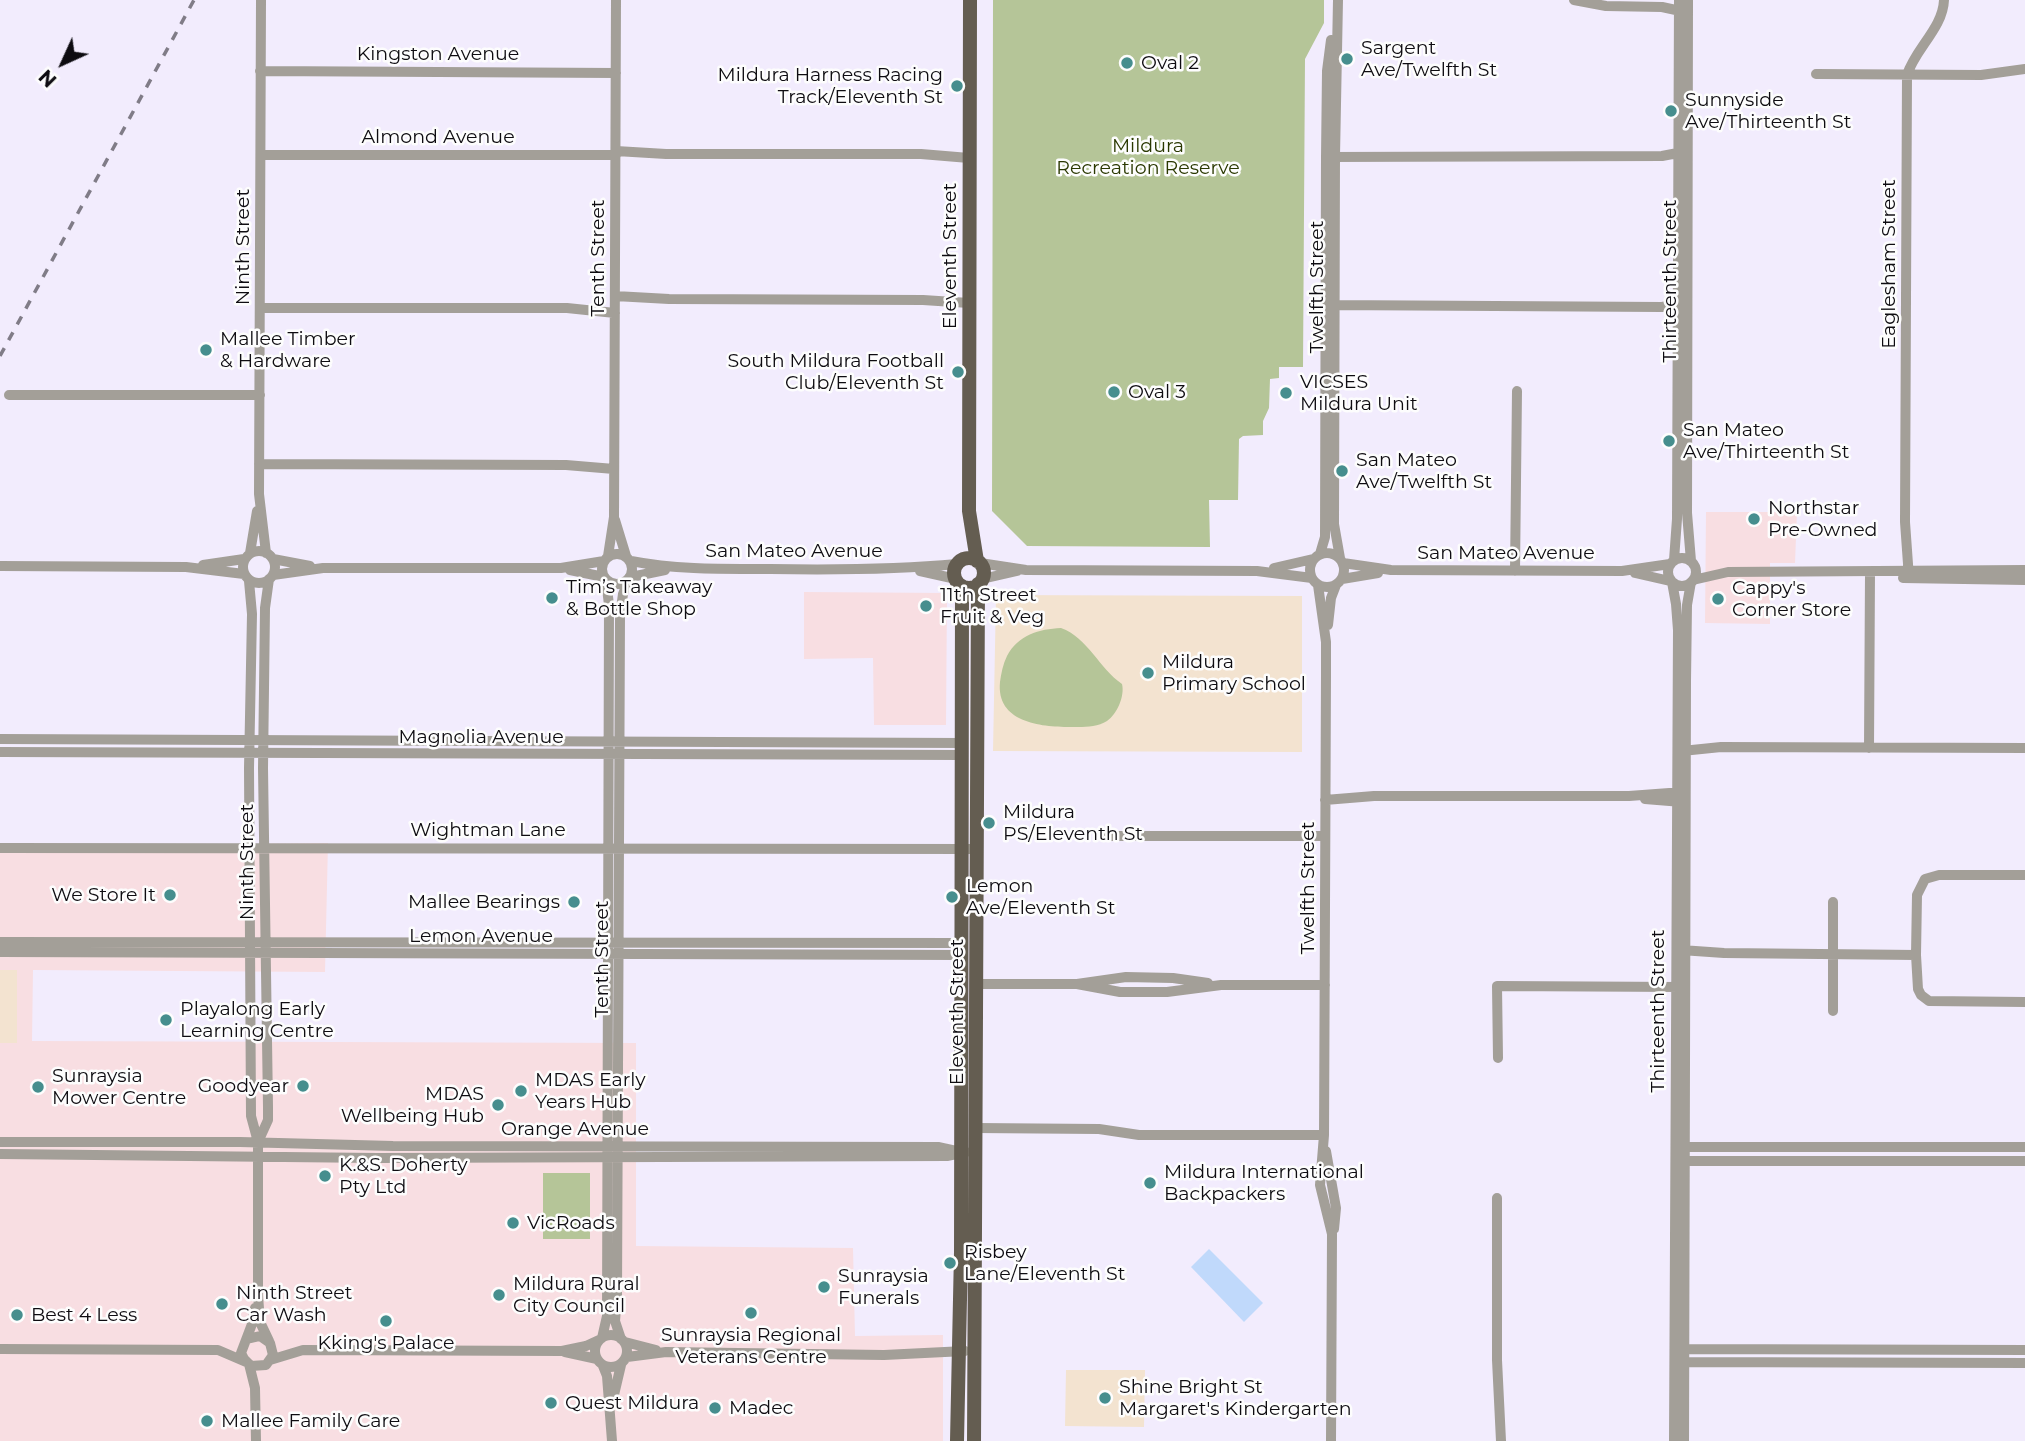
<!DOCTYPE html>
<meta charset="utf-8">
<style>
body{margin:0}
#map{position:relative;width:2025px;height:1441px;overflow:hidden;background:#f2ecfd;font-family:Montserrat,sans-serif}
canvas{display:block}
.north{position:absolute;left:28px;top:28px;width:70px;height:70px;-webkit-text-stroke:5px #fdfdfd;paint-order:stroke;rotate:225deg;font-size:19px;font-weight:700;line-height:28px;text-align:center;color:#0e0c11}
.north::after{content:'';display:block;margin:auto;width:24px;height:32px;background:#0e0c11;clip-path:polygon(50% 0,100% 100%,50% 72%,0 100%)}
</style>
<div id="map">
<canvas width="2025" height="1441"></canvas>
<div class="north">N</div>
</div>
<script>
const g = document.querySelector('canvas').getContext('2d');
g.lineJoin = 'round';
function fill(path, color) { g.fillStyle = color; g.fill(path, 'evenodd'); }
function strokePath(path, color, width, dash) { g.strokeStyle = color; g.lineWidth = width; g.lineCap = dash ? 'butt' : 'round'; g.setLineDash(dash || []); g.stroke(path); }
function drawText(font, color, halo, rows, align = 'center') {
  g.font = font + ' Montserrat,sans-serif'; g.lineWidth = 5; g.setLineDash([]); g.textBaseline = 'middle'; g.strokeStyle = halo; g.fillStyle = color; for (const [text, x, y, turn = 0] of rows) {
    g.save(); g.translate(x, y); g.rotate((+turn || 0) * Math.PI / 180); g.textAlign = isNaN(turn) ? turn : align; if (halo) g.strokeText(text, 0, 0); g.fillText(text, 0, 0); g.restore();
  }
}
fill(new Path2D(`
 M1706 512H1797L1795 563H1770V624L1705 623Z
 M804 592 947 593 946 725H874L873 658 804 659Z
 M328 843 325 972 33 970 32 1041 636 1043V1246L853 1248 855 1336 943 1335V1441H0V1043H17V971L0 970V847Z`), '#f8dee2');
fill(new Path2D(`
 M996 595 1302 596V752L993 751Z
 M0 970H17V1043H0Z
 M1066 1370H1145L1144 1427 1065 1426Z`), '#f3e3d0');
fill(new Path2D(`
 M993 0H1324V23L1305 59 1303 367H1279V378L1270 379 1269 408 1263 421V435L1243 436 1239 439 1238 500H1209L1210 547 1027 546 992 511Z
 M1061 628C1088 638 1099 668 1122 684 1125 696 1117 714 1107 721 1096 728 1082 727 1070 727 1040 727 996 722 1000 682 1001 674 1003 664 1007 656 1018 635 1039 629 1061 628Z
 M543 1173H590V1239H543Z`), '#b5c598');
fill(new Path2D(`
 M1209 1249 1263 1303 1244 1322 1191 1267Z`), '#c0d9fb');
strokePath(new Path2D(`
 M261 0 259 494 266 553
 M1338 0 1335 156 1334 524 1340 558
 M1574 0 1606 6 1662 7 1685 12
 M1688 0 1687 513 1691 561
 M260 71 616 73
 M1816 74 1981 75 2025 69
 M616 151 666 154H921L969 158
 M261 155H616
 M1329 157 1662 156 1683 152
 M615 296 669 299 923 300 969 303
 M1328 305 1662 307 1683 303
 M260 308H567L615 313
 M9 395H260
 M259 464 566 465 614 469
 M615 520 626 556
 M243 567a16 16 0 1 1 32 0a16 16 0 1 1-32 0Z
 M1310 570a17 17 0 1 1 34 0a17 17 0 1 1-34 0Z
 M250 553 257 511
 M602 569a15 15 0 1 1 30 0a15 15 0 1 1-30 0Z
 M1320 554 1325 537 1326 157 1327 71 1331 40
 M608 556 614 517 616 0
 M1668 572a14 14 0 1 1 28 0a14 14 0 1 1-28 0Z
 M273 559 310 566
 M1674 560 1677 519 1679 0
 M631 561C677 570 723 569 770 569 832 570 894 570 957 564
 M980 563 1026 570 1257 571 1312 578
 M1343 563 1391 570 1622 571 1670 564
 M203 565 244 559
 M0 566 186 567 244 574
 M1274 568 1313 559
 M570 570 604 577
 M920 571 956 579
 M1515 571 1517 391
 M1635 573 1670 581
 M273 575 323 568H561L604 561
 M631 577 665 570
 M1903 578 2025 580
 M1909 578 1905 522 1907 75C1915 49 1943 28 1944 0
 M982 579 1017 571
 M1342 579 1378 573
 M1693 580 1728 572 2025 570
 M249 581 252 614 249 768 251 1116 258 1142V1295L260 1322 269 1341
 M1672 582 1676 604 1678 630 1674 1441
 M1318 585 1326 642V675L1324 1135 1320 1185 1332 1234 1331 1441
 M1328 625 1331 598 1336 585
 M0 739 963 743
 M1869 748 1870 573
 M1682 751 1721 747 2025 748
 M0 752 963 755
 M1645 799 1682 802
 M1325 800 1374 796H1629L1683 792
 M1102 836H1325
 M0 848 977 849
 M2025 875H1939L1925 879 1917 895 1916 955 1918 989 1921 995 1929 1001 2025 1002
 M0 942 961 943
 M1681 950 1724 953 1916 955
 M0 952 962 955
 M976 984H1077L1126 977 1173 978 1208 983
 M1077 984 1120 992H1167L1221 985H1325
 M1833 1011V902
 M1498 1058 1497 986 1681 987
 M976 1128 1099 1129 1139 1135H1324
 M0 1142H240L393 1146 938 1147 961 1152
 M258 1142 268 1120V1107L263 768 265 608 269 579
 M1678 1147H2025
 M1326 1151 1336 1208 1334 1229
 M0 1154 378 1158 947 1156 966 1152
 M1678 1161H2025
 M1497 1198V1360L1501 1441
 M595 1351a16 16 0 1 1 32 0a16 16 0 1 1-32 0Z
 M602 1338 607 1316 609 605 606 580
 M247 1339 260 1336 270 1343 273 1355 266 1365 251 1366 244 1359 241 1353 252 1324 255 1308
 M621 1339 615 1321 617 1296 620 616 623 594 629 579
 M625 1342 656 1350
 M0 1349 218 1350 246 1362
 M1678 1349 2025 1350
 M565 1352 597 1359
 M627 1357 666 1352 884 1355 965 1351
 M270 1360 303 1350 562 1351 586 1346 599 1340
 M1678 1362 2025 1363
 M249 1364 255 1388 256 1441
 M603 1366 607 1376 612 1441
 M613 1399 621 1365
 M1684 1441 1686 681 1687 605 1691 582`), '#a39f98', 10);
strokePath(new Path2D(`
 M970 0 969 511 977 561
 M954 573a15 15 0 1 1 30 0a15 15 0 1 1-30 0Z
 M957 1441 961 1252 962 586
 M974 1441 978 584`), '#645d51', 14);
strokePath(new Path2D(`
 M0 356 194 0`), '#807c87', 3.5, [9, 9]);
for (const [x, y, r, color] of [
 [1347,59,7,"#468e8e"],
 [1127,63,7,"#468e8e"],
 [957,86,7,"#468e8e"],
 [1671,111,7,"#468e8e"],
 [206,350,7,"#468e8e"],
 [958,372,7,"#468e8e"],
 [1114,392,7,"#468e8e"],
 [1286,393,7,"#468e8e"],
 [1669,441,7,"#468e8e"],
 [1342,471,7,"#468e8e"],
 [1754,519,7,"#468e8e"],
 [552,598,7,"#468e8e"],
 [1718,599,7,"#468e8e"],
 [926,606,7,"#468e8e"],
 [1148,673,7,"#468e8e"],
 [989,823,7,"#468e8e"],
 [170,895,7,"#468e8e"],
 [952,897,7,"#468e8e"],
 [574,902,7,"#468e8e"],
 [166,1020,7,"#468e8e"],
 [303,1086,7,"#468e8e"],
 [38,1087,7,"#468e8e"],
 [521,1091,7,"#468e8e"],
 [498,1105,7,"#468e8e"],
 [325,1176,7,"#468e8e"],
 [1150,1183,7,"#468e8e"],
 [513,1223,7,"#468e8e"],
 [950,1263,7,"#468e8e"],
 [824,1287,7,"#468e8e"],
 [499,1295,7,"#468e8e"],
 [222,1304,7,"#468e8e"],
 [751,1313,7,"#468e8e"],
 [17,1315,7,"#468e8e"],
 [386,1321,7,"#468e8e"],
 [1105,1398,7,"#468e8e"],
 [551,1403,7,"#468e8e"],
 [715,1408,7,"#468e8e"],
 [207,1421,7,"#468e8e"]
]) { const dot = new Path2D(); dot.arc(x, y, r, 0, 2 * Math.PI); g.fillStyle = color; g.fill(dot); strokePath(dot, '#fdfdfd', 2.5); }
drawText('19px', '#0e0c11', '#fdfdfd', [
 ["Sargent",1361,48],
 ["Ave/Twelfth St",1361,70],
 ["Oval 2",1141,63],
 ["Mildura Harness Racing",943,75,"right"],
 ["Track/Eleventh St",943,97,"right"],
 ["Sunnyside",1685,100],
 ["Ave/Thirteenth St",1685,122],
 ["Mallee Timber",220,339],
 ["& Hardware",220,361],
 ["South Mildura Football",944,361,"right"],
 ["Club/Eleventh St",944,383,"right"],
 ["VICSES",1300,382],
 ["Mildura Unit",1300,404],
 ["Oval 3",1128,392],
 ["San Mateo",1683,430],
 ["Ave/Thirteenth St",1683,452],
 ["San Mateo",1356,460],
 ["Ave/Twelfth St",1356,482],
 ["Northstar",1768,508],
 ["Pre-Owned",1768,530],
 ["Tim’s Takeaway",566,587],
 ["& Bottle Shop",566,609],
 ["Cappy's",1732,588],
 ["Corner Store",1732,610],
 ["11th Street",940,595],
 ["Fruit & Veg",940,617],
 ["Mildura",1162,662],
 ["Primary School",1162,684],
 ["Mildura",1003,812],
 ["PS/Eleventh St",1003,834],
 ["Lemon",966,886],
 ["Ave/Eleventh St",966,908],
 ["We Store It",156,895,"right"],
 ["Mallee Bearings",560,902,"right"],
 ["Playalong Early",180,1009],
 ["Learning Centre",180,1031],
 ["Sunraysia",52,1076],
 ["Mower Centre",52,1098],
 ["MDAS Early",535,1080],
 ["Years Hub",535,1102],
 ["Goodyear",289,1086,"right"],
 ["MDAS",484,1094,"right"],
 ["Wellbeing Hub",484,1116,"right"],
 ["K.&S. Doherty",339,1165],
 ["Pty Ltd",339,1187],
 ["Mildura International",1164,1172],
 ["Backpackers",1164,1194],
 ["VicRoads",527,1223],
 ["Risbey",964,1252],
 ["Lane/Eleventh St",964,1274],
 ["Sunraysia",838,1276],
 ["Funerals",838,1298],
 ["Mildura Rural",513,1284],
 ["City Council",513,1306],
 ["Ninth Street",236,1293],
 ["Car Wash",236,1315],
 ["Best 4 Less",31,1315],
 ["Sunraysia Regional",751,1335,"center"],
 ["Veterans Centre",751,1357,"center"],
 ["Kking's Palace",386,1343,"center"],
 ["Shine Bright St",1119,1387],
 ["Margaret's Kindergarten",1119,1409],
 ["Quest Mildura",565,1403],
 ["Madec",729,1408],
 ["Mallee Family Care",221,1421]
], 'left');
drawText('19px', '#0e0c11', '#fdfdfd', [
 ["Kingston Avenue",438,54],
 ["Almond Avenue",438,137],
 ["Ninth Street",243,247,-90],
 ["Eleventh Street",950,256,-90],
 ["Tenth Street",598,258,-90],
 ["Eaglesham Street",1889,264,-90],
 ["Thirteenth Street",1670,281,-90],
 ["Twelfth Street",1317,287,-90],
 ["San Mateo Avenue",794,551],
 ["San Mateo Avenue",1506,553],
 ["Magnolia Avenue",481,737],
 ["Wightman Lane",488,830],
 ["Ninth Street",247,862,-90],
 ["Twelfth Street",1308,888,-90],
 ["Lemon Avenue",481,936],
 ["Tenth Street",602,959,-90],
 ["Thirteenth Street",1658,1011,-90],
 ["Eleventh Street",957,1012,-90],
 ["Orange Avenue",575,1129]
]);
drawText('19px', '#2a3801', '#fdfdfd', [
 ["Mildura",1148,146],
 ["Recreation Reserve",1148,168]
]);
</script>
